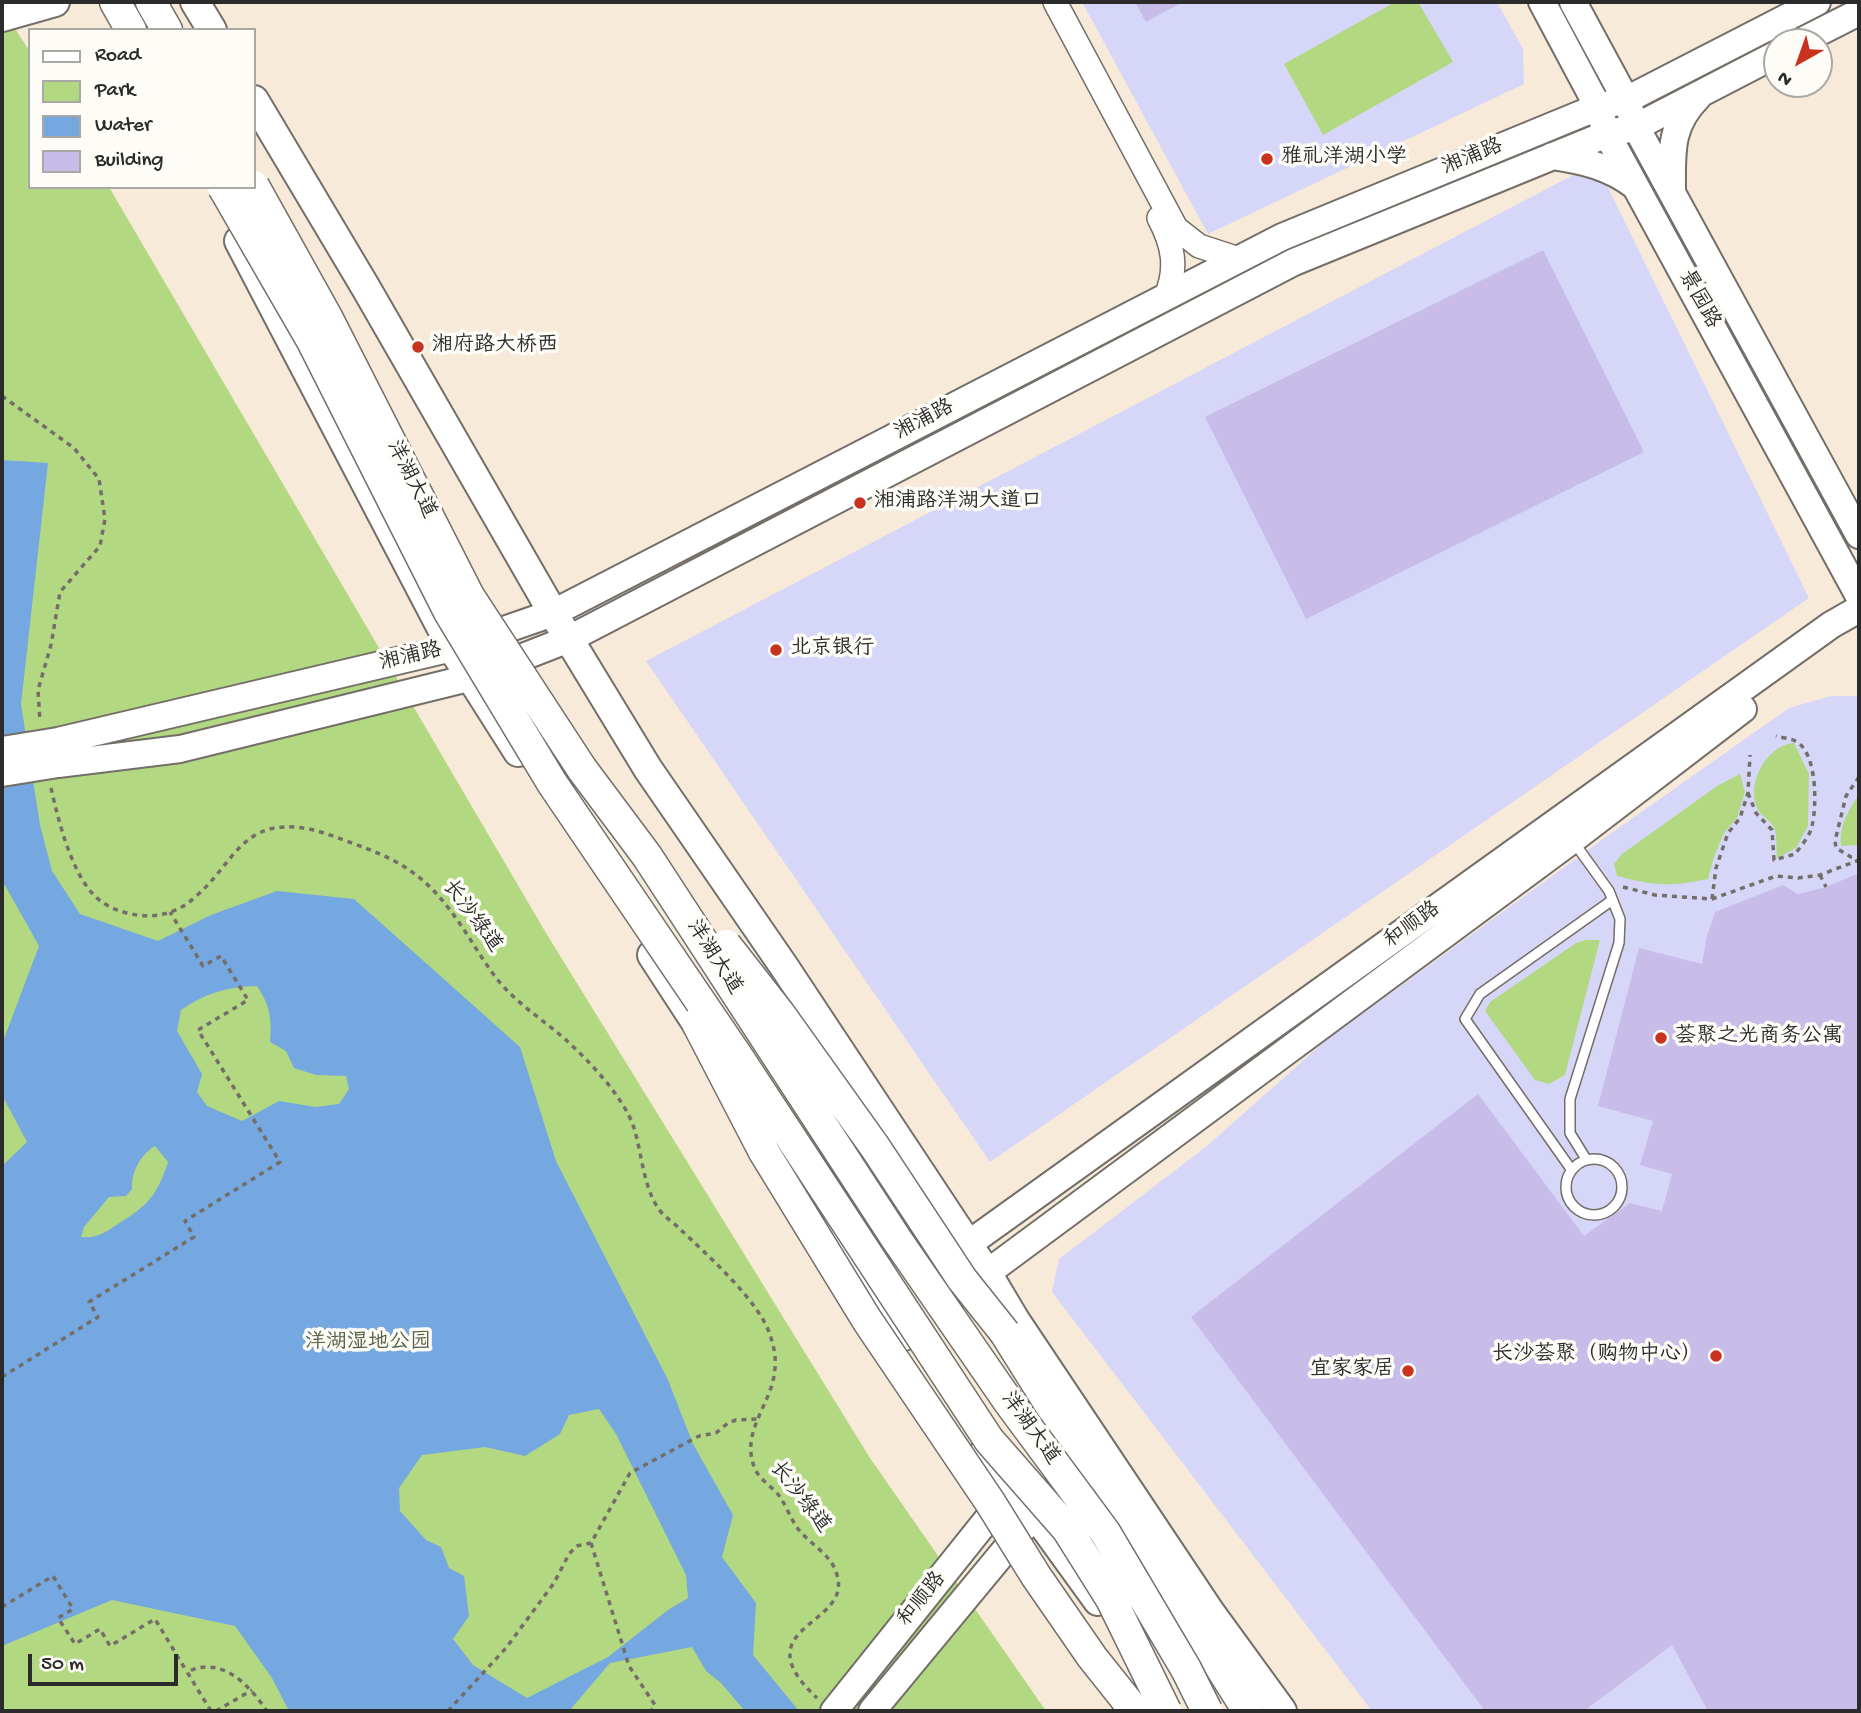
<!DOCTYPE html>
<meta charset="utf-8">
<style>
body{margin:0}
#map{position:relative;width:1861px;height:1713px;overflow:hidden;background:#f8ead9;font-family:"Gochi Hand",sans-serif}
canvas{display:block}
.frame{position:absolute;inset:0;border:4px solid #2b2b2b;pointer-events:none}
.legend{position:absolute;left:28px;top:28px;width:228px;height:161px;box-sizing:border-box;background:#fdfcf7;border:2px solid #a9a8a5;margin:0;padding:9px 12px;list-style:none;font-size:21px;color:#2b2b2b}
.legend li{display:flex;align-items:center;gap:14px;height:35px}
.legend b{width:35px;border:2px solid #a9a8a5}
.north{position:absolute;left:1763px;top:28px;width:70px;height:70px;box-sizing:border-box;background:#fdfcf7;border:2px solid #a9a8a5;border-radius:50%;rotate:220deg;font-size:19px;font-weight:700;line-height:28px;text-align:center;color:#2b2b2b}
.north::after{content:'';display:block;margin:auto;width:24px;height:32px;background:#c8321e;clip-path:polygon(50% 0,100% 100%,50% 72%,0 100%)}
.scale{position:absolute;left:28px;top:1654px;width:150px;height:32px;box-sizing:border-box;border:4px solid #2b2b2b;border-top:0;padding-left:9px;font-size:21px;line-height:24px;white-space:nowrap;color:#2b2b2b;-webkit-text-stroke:5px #fdfcf7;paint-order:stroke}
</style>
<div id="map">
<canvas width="1861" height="1713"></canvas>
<div class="frame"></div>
<ul class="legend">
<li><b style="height:9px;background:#fff"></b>Road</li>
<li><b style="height:19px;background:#b3d882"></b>Park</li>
<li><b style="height:19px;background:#75a7e0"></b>Water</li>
<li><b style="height:19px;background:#c8bce9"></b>Building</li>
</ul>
<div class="north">N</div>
<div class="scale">50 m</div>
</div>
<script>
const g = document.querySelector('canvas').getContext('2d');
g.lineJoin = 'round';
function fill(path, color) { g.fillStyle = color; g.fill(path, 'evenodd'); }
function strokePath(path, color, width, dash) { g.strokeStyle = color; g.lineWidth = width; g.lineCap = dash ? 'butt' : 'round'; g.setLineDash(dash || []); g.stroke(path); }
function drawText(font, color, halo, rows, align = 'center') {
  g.font = font + ' "Gochi Hand","LXGW WenKai TC",sans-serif'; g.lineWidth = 7; g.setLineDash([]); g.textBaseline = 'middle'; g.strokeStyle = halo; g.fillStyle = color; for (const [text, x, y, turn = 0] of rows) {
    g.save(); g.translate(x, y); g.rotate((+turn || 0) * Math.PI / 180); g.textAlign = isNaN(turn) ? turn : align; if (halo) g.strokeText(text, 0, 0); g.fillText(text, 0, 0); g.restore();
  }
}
fill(new Path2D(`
 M1082 2H1497L1523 49 1524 84 1208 234Z
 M1596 163 1809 598 990 1162 646 661Z
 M1831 696H1859V1711H1372L1052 1292 1059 1259 1207 1146 1325 1041 1603 839 1789 708Z`), '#d6d7f8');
fill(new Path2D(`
 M1395 2H1418L1453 62 1323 135 1284 64Z
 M2 8 30 52V187H109L546 933 870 1458 1046 1711H2Z
 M1794 743 1809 774 1808 826 1796 848 1777 858C1776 849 1777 838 1775 830 1773 822 1762 817 1758 810 1745 785 1766 745 1794 743Z
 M1740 774 1745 792 1737 818 1724 833 1714 857 1708 879C1669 887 1656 886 1617 876L1614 864 1622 854 1717 786Z
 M1859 795V845L1841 846C1839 826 1848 810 1859 795Z
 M1585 940H1600L1565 1075 1549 1084 1535 1080 1485 1011 1490 1002 1576 943Z`), '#b3d882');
fill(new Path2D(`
 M2 460 48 463 21 704 40 825 52 871 80 914 158 941 211 915 277 891 354 899 520 1047 556 1161 668 1380 693 1444 733 1515 722 1557 756 1603 753 1655 799 1711H745L721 1683 706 1671 692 1647 610 1663 569 1711H289L272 1678 235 1626 112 1600 2 1646V1166L27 1142 2 1095V1044L39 946 2 880ZM257 986C270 1005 272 1019 270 1042L286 1051 294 1068 316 1075 346 1076 349 1089 339 1104 315 1107 279 1101 242 1121 207 1106 197 1092 202 1074 177 1031 181 1010C206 993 227 987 257 986ZM155 1146 168 1162C158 1193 149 1205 121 1222 107 1231 98 1239 81 1237L84 1227 109 1197 126 1196 132 1189C131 1172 141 1154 155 1146ZM599 1409 616 1434 686 1575 688 1598 668 1610 608 1657 527 1698 473 1665 453 1639 469 1616 464 1576 449 1568 441 1547 426 1540 400 1511 399 1488 422 1455 485 1447 525 1456 560 1434 569 1415Z`), '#75a7e0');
fill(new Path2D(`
 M1135 2H1183L1146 22Z
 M1543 250 1644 452 1306 619 1205 417Z
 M1859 873V1711H1708L1672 1645 1584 1711H1485L1191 1317 1478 1094 1584 1236 1630 1203 1662 1211 1672 1174 1640 1165 1653 1121 1598 1106 1639 948 1702 964 1707 936 1715 912 1783 885 1798 894 1826 887Z`), '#c8bce9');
const service = new Path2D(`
 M1573 841 1609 891 1620 919 1619 943 1570 1099V1133L1586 1159
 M1566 1187a28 28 0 1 1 56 0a28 28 0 1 1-56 0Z
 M1571 1169 1465 1019 1480 994 1611 901`);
const tertiary = new Path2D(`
 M1055 2 1176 228 1199 246 1239 259
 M1159 218C1173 244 1178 268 1166 296`);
const secondary = new Path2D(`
 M1542 2 1598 107 1607 134 1859 596
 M1573 2 1626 100 1636 127 1859 535
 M1800 42 1859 12
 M1552 156C1584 161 1609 166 1635 186
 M1672 191C1672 153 1669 126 1698 97
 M58 741 452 648 553 613 1282 237 1598 107 1626 100 1817 2
 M58 764 180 749 469 678 569 639 1294 262 1607 134 1636 127 1777 54
 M967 1245 1831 625 1859 609
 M987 1273 1572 840 1743 709
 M834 1711 1006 1496
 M872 1711 1035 1514`);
const primary = new Path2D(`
 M195 2 212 30
 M2 17 55 2
 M254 100 366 288 553 613 648 769 783 965 987 1273 1015 1320 1210 1612 1282 1711
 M239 241 452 648 518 752
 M652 955 708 1041
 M765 1128 904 1336
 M984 1453 1012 1489 1035 1514 1098 1601`);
const trunk = new Path2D(`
 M115 2 131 30
 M151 2 167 30
 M1005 1333 1072 1440 1107 1482 1143 1536 1188 1616 1248 1711`);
strokePath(service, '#736e68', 12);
strokePath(tertiary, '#736e68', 26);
strokePath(secondary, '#736e68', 30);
strokePath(primary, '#736e68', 32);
strokePath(trunk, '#736e68', 33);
strokePath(new Path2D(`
 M2 396 74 448 99 479 105 519 100 546 60 592 51 645 38 690 40 721
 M1859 777 1846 796 1835 841 1836 848 1851 857 1859 858
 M51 788C58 819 70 868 92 893 103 906 121 913 138 915 158 918 179 912 194 898 235 864 241 816 309 829 323 832 338 838 352 843 396 859 421 872 450 910 467 932 480 957 497 979 516 1003 542 1019 565 1039 589 1061 624 1097 634 1128 642 1154 643 1185 658 1208 663 1216 673 1222 680 1229 706 1254 762 1303 771 1338 774 1346 776 1359 775 1368 773 1404 739 1431 755 1469 760 1480 773 1487 780 1497 787 1507 791 1520 799 1530 811 1545 832 1555 837 1575 853 1626 740 1626 817 1698
 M1748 793 1756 813 1772 830 1774 860 1795 854C1801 846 1810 836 1812 826 1817 806 1817 754 1797 742 1791 738 1782 738 1776 736
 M1820 875 1826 887
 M1623 887 1655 895 1712 899 1776 876 1798 878 1820 875 1859 860
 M1712 899 1716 868 1728 833 1740 818 1748 793 1750 755
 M2 1377 98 1317 89 1302 194 1237 185 1221 280 1162 198 1030 248 1000 221 956 203 966 170 912
 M591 1543 629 1666 655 1705 651 1711
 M2 1607 53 1576 73 1609 58 1618 75 1644 100 1629 110 1646 155 1619 187 1672
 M211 1711 187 1672C222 1655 249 1685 267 1711
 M216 1711 252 1690
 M448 1711 506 1648 554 1583 569 1554 577 1546 591 1543 630 1473 699 1436 716 1433 728 1423 736 1420 757 1419`), '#736e68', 3.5, [5, 5]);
strokePath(service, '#fff', 9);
strokePath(tertiary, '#fff', 23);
strokePath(secondary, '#fff', 26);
strokePath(primary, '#fff', 28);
strokePath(trunk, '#fff', 30);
const secondaryBridge = new Path2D(`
 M2 750 58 741
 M2 773 58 764`);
const trunkBridge = new Path2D(`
 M254 186 327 317 469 596 582 769 647 856 897 1240 1008 1401 1105 1532 1186 1669 1207 1711
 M223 187 312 341 449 612 552 783 738 1057 989 1440 1067 1529 1111 1599 1166 1711
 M726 945 780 1014 875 1147 962 1279 1005 1333
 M697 1023 764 1152 867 1320 990 1502 1036 1576 1092 1657 1135 1711`);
strokePath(secondaryBridge, '#736e68', 30, []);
strokePath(trunkBridge, '#736e68', 33, []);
strokePath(secondaryBridge, '#fff', 26);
strokePath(trunkBridge, '#fff', 30);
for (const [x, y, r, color] of [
 [1267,159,7,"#c8321e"],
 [418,347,7,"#c8321e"],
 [860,503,7,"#c8321e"],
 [776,650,7,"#c8321e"],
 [1661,1038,7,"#c8321e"],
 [1716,1356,7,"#c8321e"],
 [1408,1371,7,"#c8321e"]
]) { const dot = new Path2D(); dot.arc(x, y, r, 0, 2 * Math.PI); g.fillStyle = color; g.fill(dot); strokePath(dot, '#fdfcf7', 2.5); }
drawText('21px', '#2b2b2b', '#fdfcf7', [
 ["湘浦路",1473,158,-22],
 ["景园路",1698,300,61],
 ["湘浦路",925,421,-27],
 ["洋湖大道",410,480,63],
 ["湘浦路",411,658,-13],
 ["长沙绿道",471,917,53],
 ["和顺路",1413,926,-36],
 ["洋湖大道",713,958,57],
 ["洋湖大道",1029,1429,54],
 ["长沙绿道",799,1498,52],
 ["和顺路",923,1600,-51]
]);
drawText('21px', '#2b2b2b', '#fdfcf7', [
 ["雅礼洋湖小学",1281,159],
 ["湘府路大桥西",432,347],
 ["湘浦路洋湖大道口",874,503],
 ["北京银行",790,650],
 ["荟聚之光商务公寓",1675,1038],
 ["长沙荟聚（购物中心）",1702,1356,"right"],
 ["宜家家居",1394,1371,"right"]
], 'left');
drawText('21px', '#545f45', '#fdfcf7', [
 ["洋湖湿地公园",368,1344]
]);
</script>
